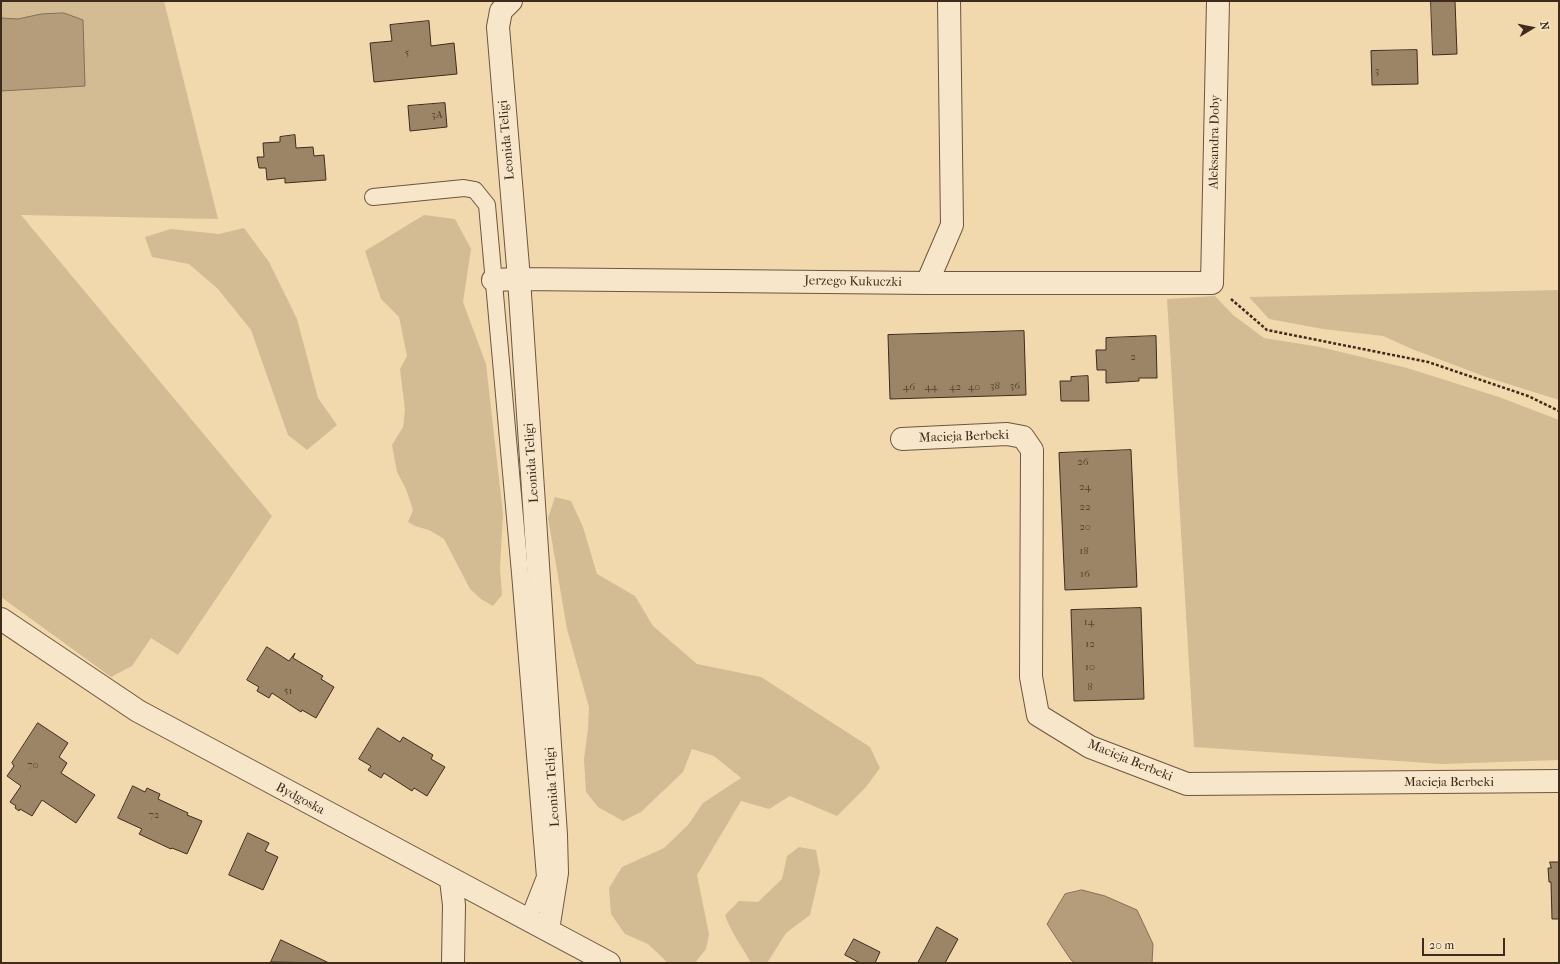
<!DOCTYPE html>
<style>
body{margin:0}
#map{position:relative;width:1560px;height:964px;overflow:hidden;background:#f2d8ad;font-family:"IM FELL French Canon",serif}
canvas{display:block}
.frame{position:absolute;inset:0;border:2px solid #3e2b1c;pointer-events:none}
.north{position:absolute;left:1512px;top:8px;width:40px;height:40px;-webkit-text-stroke:3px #f7e6ca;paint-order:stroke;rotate:80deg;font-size:11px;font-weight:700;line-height:16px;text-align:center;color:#3e2b1c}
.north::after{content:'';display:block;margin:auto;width:14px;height:18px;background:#3e2b1c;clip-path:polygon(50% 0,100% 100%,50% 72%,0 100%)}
.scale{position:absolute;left:1422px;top:938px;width:83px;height:18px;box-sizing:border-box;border:2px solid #3e2b1c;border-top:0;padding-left:5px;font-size:12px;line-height:14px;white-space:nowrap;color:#3e2b1c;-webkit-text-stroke:3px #f7e6ca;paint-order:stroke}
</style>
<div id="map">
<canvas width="1560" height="964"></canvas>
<div class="frame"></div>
<div class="north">N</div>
<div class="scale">20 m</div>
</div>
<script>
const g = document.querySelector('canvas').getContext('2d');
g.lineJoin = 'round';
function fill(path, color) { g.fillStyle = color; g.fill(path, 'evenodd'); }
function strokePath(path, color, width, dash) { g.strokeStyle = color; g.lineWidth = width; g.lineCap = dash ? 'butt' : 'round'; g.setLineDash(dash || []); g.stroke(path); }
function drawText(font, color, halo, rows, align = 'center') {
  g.font = font + ' "IM FELL French Canon",serif'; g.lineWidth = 3; g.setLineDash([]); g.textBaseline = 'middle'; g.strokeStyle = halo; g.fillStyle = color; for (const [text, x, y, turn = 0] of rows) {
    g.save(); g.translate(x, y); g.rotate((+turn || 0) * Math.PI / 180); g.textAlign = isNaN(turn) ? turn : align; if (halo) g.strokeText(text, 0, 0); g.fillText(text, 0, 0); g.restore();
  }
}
fill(new Path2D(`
 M1 1H164L218 219 21 215 272 516 178 655 151 638 132 666 111 677 1 597Z
 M424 215 455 219 471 249 463 302 486 364 503 514 500 568 502 595 493 606 481 599 470 589 444 539 429 530 415 526 408 522 413 510 406 489 397 472 392 445 403 427 405 410 400 369 407 356 399 317 381 299 365 251Z
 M244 228 269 262 297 319 318 398 337 425 307 450 288 435 251 330 218 289 189 264 152 257 145 237 171 229 219 234Z
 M1559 290V400L1486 377 1412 349 1383 336 1323 329 1269 319 1249 297Z
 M1215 296 1233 315 1264 338 1320 347 1407 368 1499 397 1559 420V760L1442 764 1194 747 1167 299Z
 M555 497 571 501 583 527 597 574 635 596 653 626 697 664 761 677 870 747 880 768 866 787 837 816 790 796 769 809 741 801 697 875 709 934 706 949 695 963H668L648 944 625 934 611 914 609 888 622 867 664 848 688 825 703 803 741 778 714 756 692 749 683 772 641 812 623 821 598 807 586 792 584 759 588 729 589 707 567 629 548 518Z
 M799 847 816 850 820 872 810 915 786 933 767 963H751C742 946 731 933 725 915L739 901 758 902 782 879 787 856Z`), '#d3bb94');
const water = new Path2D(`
 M64 13 83 20 85 86 1 91V18L18 19 41 14Z
 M1082 890 1105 896 1137 910 1153 944 1152 963H1075L1071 960 1047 924 1065 894Z`);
fill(water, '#b59d7c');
strokePath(water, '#856f56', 1);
const building = new Path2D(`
 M1431 1H1455L1457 54 1433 55Z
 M429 21 431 46 454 43 457 74 374 82 370 43 392 41 390 25Z
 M1417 50 1418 84 1372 85 1371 51Z
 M445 103 447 127 410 131 408 106Z
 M295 135 296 148 313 147 314 156 324 155 326 180 285 183V178L267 180 266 168H259L257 157H264L263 143 280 142V137Z
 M1024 331 1026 395 890 399 888 335Z
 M1156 336 1157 378H1139V381L1106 383V370H1097L1096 350H1106V338Z
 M1088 376 1089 401H1061L1060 381H1071V377Z
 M1131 450 1137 587 1065 590 1059 453Z
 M1141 608 1144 699 1074 701 1071 610Z
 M267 647 289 661 295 653 293 658 323 676 321 679 334 687 316 718 302 710 301 712 272 693 269 698 257 691 259 687 247 680Z
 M38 723 68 743 59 757 67 763 61 773 95 795 76 823 42 800 32 816 20 809 19 811 15 808 16 806 10 802 21 786 7 776 14 766 12 763Z
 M378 728 400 742 403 737 433 755 431 759 445 767 427 796 414 788 412 791 384 773 381 778 368 770 371 766 359 759Z
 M133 786 145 792 147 788 160 794 158 799 188 813 187 815 202 821 187 854 172 848 171 849 139 834 142 829 118 818Z
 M248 833 269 843 265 851 278 857 263 890 229 875Z
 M1550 862H1559V919H1552L1551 882H1549L1548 868H1551Z
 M937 927 958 939 945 963H918Z
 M854 939 880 952 875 963H860L845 955Z
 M281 940 329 963 271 962Z`);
fill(building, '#9c8567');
strokePath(building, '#3e2b1c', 1);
const service = new Path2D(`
 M373 197 464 188 475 190 487 205 520 573 545 877 528 920`);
const minor = new Path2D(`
 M511 1 501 11 498 27 519 279 556 835 557 873 548 930
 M493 280 519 279 927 283H1212L1218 1
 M927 283 952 225 949 1
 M902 439 1007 434 1023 437 1032 450 1031 677 1038 715 1090 747 1187 784 1559 781
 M1 619 138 711 609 963
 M451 880 454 905 453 963`);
strokePath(service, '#6b5640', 18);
strokePath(minor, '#6b5640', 24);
strokePath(new Path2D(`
 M1231 299 1267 330 1428 362 1528 396 1559 411`), '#3e2b1c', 2.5, [3, 2]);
strokePath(service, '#f7e6ca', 16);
strokePath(minor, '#f7e6ca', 22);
drawText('11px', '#56422f', null, [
 ["5",407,53],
 ["3",1377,71],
 ["3A",437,115],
 ["2",1133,357],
 ["38",995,386],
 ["36",1015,386],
 ["46",909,387],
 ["44",931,387],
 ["42",955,387],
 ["40",974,387],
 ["26",1083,462],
 ["24",1085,487],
 ["22",1085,507],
 ["20",1085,527],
 ["18",1084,551],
 ["16",1085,574],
 ["14",1089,622],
 ["12",1090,644],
 ["10",1090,667],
 ["8",1090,687],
 ["51",288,691],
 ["70",33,765],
 ["72",154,815]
]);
drawText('13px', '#3e2b1c', '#f7e6ca', [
 ["Leonida Teligi",507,140,-95],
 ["Aleksandra Doby",1215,142,-89],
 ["Jerzego Kukuczki",853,282,1],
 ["Macieja Berbeki",964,437,-2],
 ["Leonida Teligi",532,463,-94],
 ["Macieja Berbeki",1130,761,22],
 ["Macieja Berbeki",1449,783],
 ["Leonida Teligi",553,787,-94],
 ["Bydgoska",300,799,28]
]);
</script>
